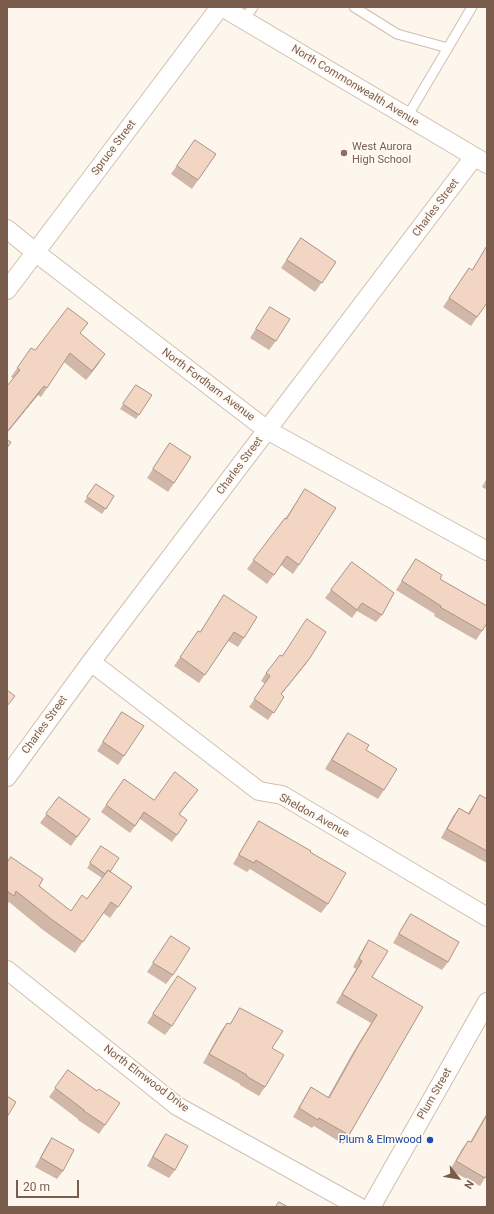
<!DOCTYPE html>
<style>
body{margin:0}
#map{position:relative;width:494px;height:1214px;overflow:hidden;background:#fdf6ec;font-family:Roboto,sans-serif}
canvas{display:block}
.frame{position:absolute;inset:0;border:8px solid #7a5c4d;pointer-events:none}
.north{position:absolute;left:438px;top:1158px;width:40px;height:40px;-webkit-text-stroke:3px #fffaf3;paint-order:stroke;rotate:121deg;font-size:11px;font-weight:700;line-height:16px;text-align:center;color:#7a5c4d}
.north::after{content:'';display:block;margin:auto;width:14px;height:18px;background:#7a5c4d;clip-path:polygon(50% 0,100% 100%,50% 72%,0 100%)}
.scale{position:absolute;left:16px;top:1180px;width:63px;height:18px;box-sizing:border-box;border:2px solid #7a5c4d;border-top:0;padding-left:5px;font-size:12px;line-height:14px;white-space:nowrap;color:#7a5c4d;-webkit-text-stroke:3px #fffaf3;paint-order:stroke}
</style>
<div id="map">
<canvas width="494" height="1214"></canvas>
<div class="frame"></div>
<div class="north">N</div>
<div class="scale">20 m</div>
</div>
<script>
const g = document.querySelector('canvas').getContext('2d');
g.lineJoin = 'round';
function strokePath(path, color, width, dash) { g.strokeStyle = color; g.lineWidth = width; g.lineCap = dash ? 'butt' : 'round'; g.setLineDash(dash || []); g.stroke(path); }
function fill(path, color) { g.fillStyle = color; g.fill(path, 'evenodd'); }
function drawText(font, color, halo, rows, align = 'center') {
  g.font = font + ' Roboto,sans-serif'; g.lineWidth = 3.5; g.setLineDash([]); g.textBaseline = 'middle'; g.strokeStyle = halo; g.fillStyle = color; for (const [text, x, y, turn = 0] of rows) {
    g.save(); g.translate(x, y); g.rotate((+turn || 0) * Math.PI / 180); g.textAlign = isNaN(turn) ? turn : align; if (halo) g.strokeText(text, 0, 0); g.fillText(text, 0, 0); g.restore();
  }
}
const lane = new Path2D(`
 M354 7 397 34 448 48
 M244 20 253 7
 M407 117 472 7`);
const street = new Path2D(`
 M222 7 487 164
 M7 229 35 252 267 430 487 551
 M7 290 220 7
 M91 662 259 791 282 795 487 917
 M7 777 91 662 474 157
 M7 970 177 1106 359 1207
 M371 1207 487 1002`);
strokePath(lane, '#d1beb0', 11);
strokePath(street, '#d1beb0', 20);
strokePath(lane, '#fff', 9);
strokePath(street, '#fff', 18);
fill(new Path2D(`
 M195 140 216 154 192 189 171 174Z
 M301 238 336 262 315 292 281 268Z
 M487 246V303L471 326 443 307 469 268 472 270Z
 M270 307 276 341 269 350 250 338Z
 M80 333 99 363 86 380 64 362 41 397 11 377 25 357 35 350Z
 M136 385 152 395 136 419 120 409Z
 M170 443 174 483 168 492 147 478Z
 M487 478V490L482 487Z
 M96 484 114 496 102 514 84 502Z
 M305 489 299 565 293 574 281 565 267 584 247 569 285 519Z
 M416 559 482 631 476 640 434 616 435 614 396 590Z
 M352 562 382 615 376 622 357 611 352 618 325 598Z
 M224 595 244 638 238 647 228 641 199 683 174 666 198 631 200 632Z
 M282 656 310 658 281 694 284 697 268 720 249 707 265 684 261 681 266 673Z
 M122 712 124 756 118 765 97 751Z
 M348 733 366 750 384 790 378 799 325 769 342 741Z
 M124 779 154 800 198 790 179 815 187 820 172 842 140 819 130 833 101 812Z
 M480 795 487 799V863L441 838 453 816 459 808 468 813Z
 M59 797 90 819 71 846 40 823Z
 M259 821 310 852 328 904 321 913 250 869 247 872 233 864 253 830Z
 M101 846 110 872 132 887 110 918 103 913 75 953 43 930 9 902 7 906V863L39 886 70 911 87 899 102 878 87 868Z
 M411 914 448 962 442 970 393 943 405 923Z
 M171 936 173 975 166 984 147 972Z
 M369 940 372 977 423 1007 349 1135 343 1144 314 1126 312 1128 293 1117 305 1096 311 1087 328 1097 352 1054 371 1023 336 1003 356 969 353 967 363 949Z
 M178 976 172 1026 165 1035 147 1023Z
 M240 1008 272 1048 265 1087 259 1096 240 1085V1084L203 1063 221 1031 227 1023 230 1024Z
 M68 1070 97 1091 120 1103 99 1134 78 1120V1119L49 1097Z
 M487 1113V1175L480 1186 450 1170 462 1149 468 1141 470 1142Z
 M166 1134 175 1170 169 1178 147 1166 160 1143Z
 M52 1138 63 1171 57 1179 35 1167 46 1147Z`), '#d1b7a8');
fill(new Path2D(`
 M105 354 99 363 86 380 92 371Z
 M44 386 38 395 7 433V432Z
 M310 658 305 665 275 702 281 694Z`), '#aa9588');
const building = new Path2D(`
 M195 140 216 154 198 180 177 166Z
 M301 238 336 262 322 283 287 260Z
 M487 246V303L477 317 449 298 469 268 472 270Z
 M270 307 290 319 276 341 256 329Z
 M68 308 88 323 80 333 105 354 92 371 70 353 47 388 44 386 7 432V386L20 370 17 368 31 348 35 350Z
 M136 385 152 395 139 415 123 404Z
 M7 440 11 442 7 448Z
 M170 443 191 457 174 483 153 469Z
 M96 484 114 496 106 509 87 497Z
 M305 489 336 508 299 565 287 556 274 575 253 560 285 518 286 519Z
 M416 559 442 575 440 579 487 606V623L482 631 440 607 441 606 402 581Z
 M352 562 394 593 382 615 362 603 357 610 331 590Z
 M224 595 257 617 244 638 234 632 205 675 180 657 198 631 200 632Z
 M307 619 326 632 310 658 281 694 284 697 274 713 254 699 270 676 266 673 280 655 282 656Z
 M7 690 15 696 7 706Z
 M122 712 144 726 124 756 103 742Z
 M348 733 369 745 366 750 397 769 384 790 332 760Z
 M175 772 198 790 179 814 187 820 177 835 144 812 135 826 106 805 124 779 154 800Z
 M480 795 487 799V851L447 829 459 808 469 814Z
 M59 797 90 819 77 837 46 814Z
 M259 821 311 851 310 852 346 873 328 904 256 860 254 863 239 855Z
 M101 846 119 858 110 872 108 870 105 874 90 863Z
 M11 857 43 879 39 886 71 911 82 895 87 899 108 870 132 887 118 907 111 902 83 942 51 919 16 891 14 896 7 891V863Z
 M411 914 459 942 448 962 399 934Z
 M171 936 190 948 173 975 153 963Z
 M369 940 388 951 372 977 423 1007 349 1135 319 1118 318 1120 299 1108 311 1087 329 1098 358 1046 377 1015 342 994 362 961 359 959Z
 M178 976 196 988 172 1026 153 1014Z
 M240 1008 283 1031 272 1048 284 1055 265 1087 246 1076 247 1075 209 1054 227 1023 230 1024Z
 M68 1070 97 1091 99 1089 120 1103 105 1125 84 1111V1110L55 1088Z
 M7 1096 16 1102 7 1117Z
 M487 1115V1175L485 1178 456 1161 468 1141 471 1142Z
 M166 1134 188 1146 175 1170 153 1157Z
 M52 1138 74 1150 63 1171 41 1158Z
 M279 1202 288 1207H276Z`);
fill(building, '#f3d5c3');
strokePath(building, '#aa9588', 1);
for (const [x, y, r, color] of [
 [344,153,4,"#8d6e63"],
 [430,1140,4,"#1a4fb4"]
]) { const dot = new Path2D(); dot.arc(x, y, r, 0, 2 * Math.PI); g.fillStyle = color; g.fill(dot); strokePath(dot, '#fffaf3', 1.5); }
drawText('11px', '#7a5c4d', '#fffaf3', [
 ["North Commonwealth Avenue",355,86,31],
 ["Spruce Street",114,148,-53],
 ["Charles Street",436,208,-53],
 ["North Fordham Avenue",208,385,37],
 ["Charles Street",240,466,-53],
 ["Charles Street",45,725,-54],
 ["Sheldon Avenue",314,816,29],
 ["North Elmwood Drive",146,1079,37],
 ["Plum Street",435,1094,-60]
]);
drawText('11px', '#785e54', '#fffaf3', [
 ["West Aurora",352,147],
 ["High School",352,160]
], 'left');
drawText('11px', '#164399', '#fffaf3', [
 ["Plum & Elmwood",422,1140]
], 'right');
</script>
